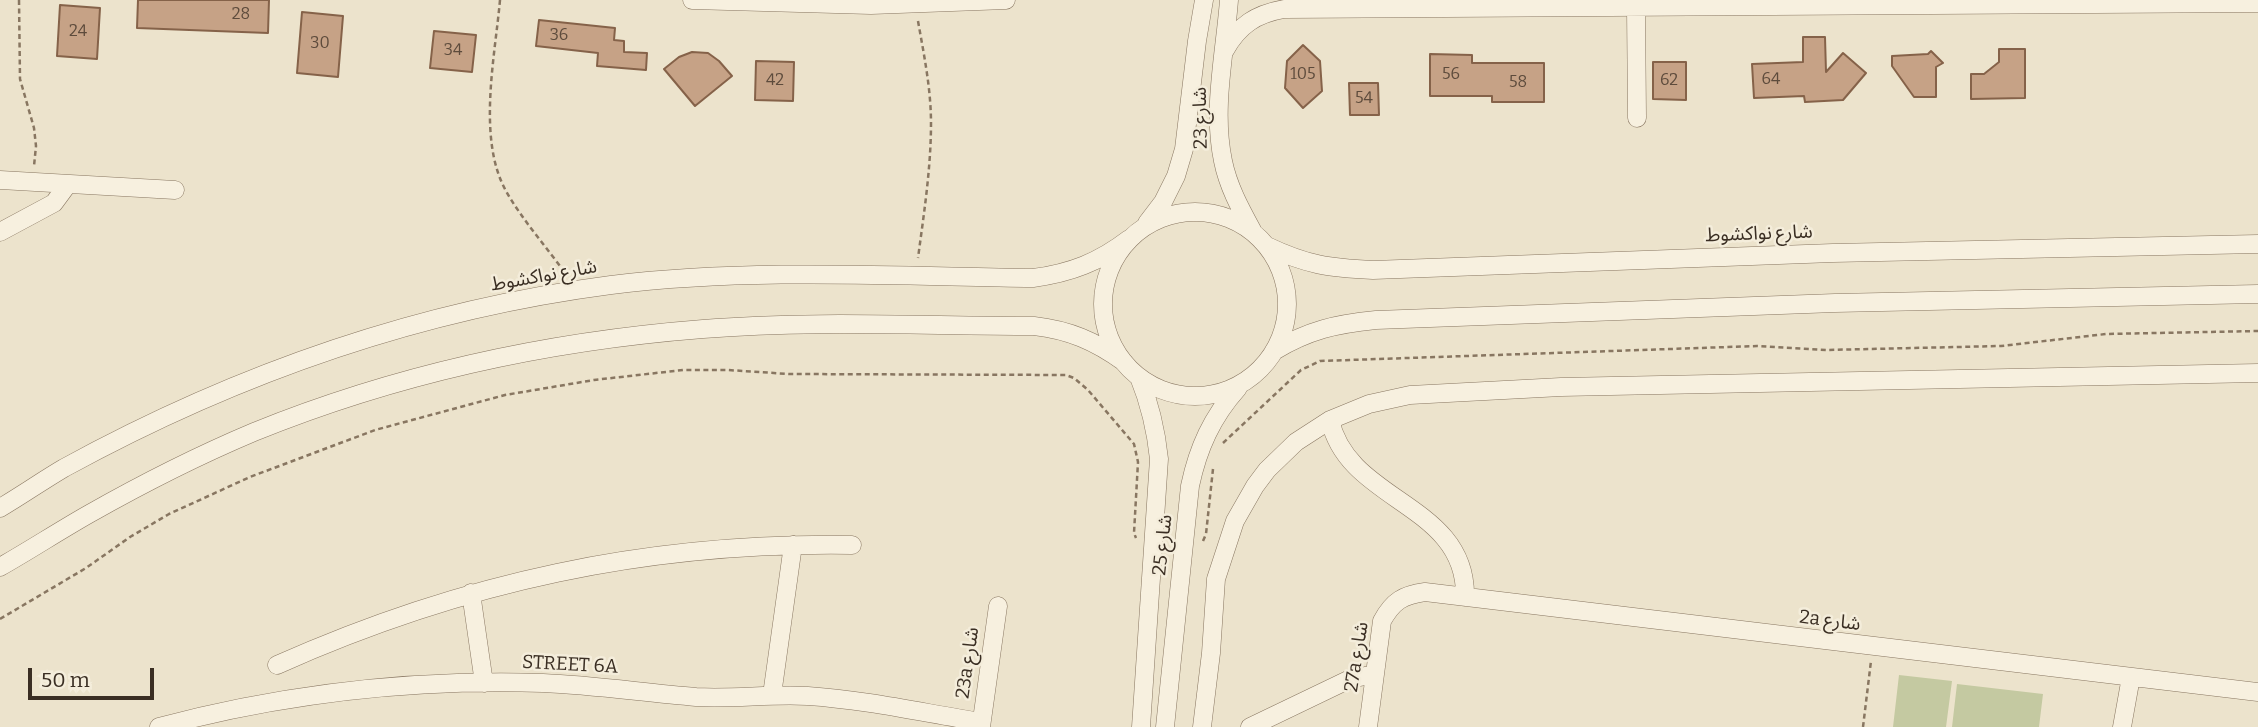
<!DOCTYPE html>
<meta charset="utf-8">
<style>
body{margin:0}
#map{position:relative;width:2258px;height:727px;overflow:hidden;background:#ece3cc;font-family:Bitter,serif}
canvas{display:block}
.scale{position:absolute;left:28px;top:668px;width:126px;height:32px;box-sizing:border-box;border:4px solid #3a2e23;border-top:0;padding-left:9px;font-size:21px;line-height:24px;white-space:nowrap;color:#3a2e23;-webkit-text-stroke:5px #f4eddb;paint-order:stroke}
</style>
<div id="map">
<canvas width="2258" height="727"></canvas>
<div class="scale">50 m</div>
</div>
<script>
const g = document.querySelector('canvas').getContext('2d');
g.lineJoin = 'round';
function fill(path, color) { g.fillStyle = color; g.fill(path, 'evenodd'); }
function strokePath(path, color, width, dash) { g.strokeStyle = color; g.lineWidth = width; g.lineCap = dash ? 'butt' : 'round'; g.setLineDash(dash || []); g.stroke(path); }
function drawText(font, color, halo, rows, align = 'center') {
  g.font = font + ' Bitter,"Noto Sans Arabic",serif'; g.lineWidth = 5; g.setLineDash([]); g.textBaseline = 'middle'; g.strokeStyle = halo; g.fillStyle = color; for (const [text, x, y, turn = 0] of rows) {
    g.save(); g.translate(x, y); g.rotate((+turn || 0) * Math.PI / 180); g.textAlign = isNaN(turn) ? turn : align; if (halo) g.strokeText(text, 0, 0); g.fillText(text, 0, 0); g.restore();
  }
}
fill(new Path2D(`
 M1899 675 1952 681 1946 727H1893Z
 M1957 684 2043 694 2039 727H1952Z`), '#c4c9a1');
const building = new Path2D(`
 M138 0H269L268 33 137 28Z
 M60 5 100 8 97 59 57 56Z
 M302 12 343 16 338 77 297 73Z
 M539 20 615 28 614 40 624 41V52L647 53 646 70 597 66 598 53 536 46Z
 M434 31 476 35 472 72 430 68Z
 M1803 37H1825L1826 72 1843 53 1866 73 1843 100 1805 102 1804 96 1754 98 1752 64 1803 62Z
 M1303 45 1320 61 1322 91 1303 108 1285 88 1287 61Z
 M1999 49H2025V98L1971 99V74H1984L1999 62Z
 M1931 51 1943 63 1936 67V97H1914L1892 66V56L1928 54Z
 M692 52 708 53 719 61 732 76 695 106 664 69 679 57Z
 M1430 54 1472 55V63H1544V102H1492V96H1430Z
 M756 61 794 62 793 101 755 100Z
 M1653 62H1686V100L1653 99Z
 M1349 83H1378L1379 115H1350Z`);
fill(building, '#c6a286');
strokePath(building, '#856249', 2);
const minor = new Path2D(`
 M692 0 871 5 1006 0
 M1229 0C1225 53 1212 109 1223 161 1228 186 1240 208 1252 230
 M1636 7 1637 118
 M1225 50C1239 25 1256 14 1284 9L2258 3
 M0 180 175 190
 M1103 304a92 92 0 1 1 184 0a92 92 0 1 1-184 0Z
 M1147 223 1163 202 1176 176 1184 149 1197 41 1204 0
 M0 232 54 203 68 184
 M1267 246C1307 265 1329 268 1373 270L1833 253 2258 244
 M1274 351C1309 330 1336 324 1376 320L1835 303 2258 294
 M1139 377C1150 404 1156 430 1159 459L1141 727
 M1330 420C1348 503 1467 503 1465 597
 M0 508C22 495 42 481 64 468 234 375 418 310 611 285 750 268 893 276 1033 278 1071 273 1099 262 1129 239
 M0 567C30 550 59 531 89 514 142 484 197 456 254 432 397 374 549 341 703 329 812 320 924 326 1034 326 1069 330 1095 341 1124 362
 M471 593 484 683
 M277 665C463 582 648 542 852 545
 M772 695 793 545
 M159 727C283 694 414 679 543 683 594 685 645 693 696 697 734 699 771 694 808 696 866 700 924 713 981 722
 M981 727 998 606
 M1165 727 1190 486C1198 448 1212 417 1238 388
 M1202 727 1211 653 1216 579 1235 521 1255 486 1267 470 1296 442 1330 420 1369 404 1410 395 1561 387 2258 373
 M1250 727 1350 679 1375 674
 M1368 727 1382 621C1393 601 1403 595 1425 592L2258 692
 M2122 727 2131 677`);
strokePath(minor, '#887661', 19);
strokePath(new Path2D(`
 M19 0 20 79 34 128 36 146 34 166
 M500 0C495 57 477 139 506 191 521 218 547 248 566 274
 M918 21C924 55 931 89 931 123 931 168 924 213 918 258
 M1223 443 1301 370 1320 361 1757 346 1826 350 2001 346 2106 334 2258 331
 M1203 541 1206 534 1213 469
 M0 619 86 568 130 537 169 514 250 477 375 430 505 395 594 380 683 370H728L789 374 1066 375 1074 378 1088 390 1134 444 1138 462 1134 533 1136 538
 M1863 727 1871 661`), '#887661', 2.5, [5, 3.5]);
strokePath(minor, '#f7f0df', 18);
drawText('16px', '#5d4b3c', null, [
 ["28",241,15],
 ["24",78,32],
 ["36",559,36],
 ["30",320,44],
 ["34",453,51],
 ["105",1303,75],
 ["56",1451,75],
 ["64",1771,80],
 ["42",775,81],
 ["62",1669,81],
 ["58",1518,83],
 ["54",1364,99]
]);
drawText('19px', '#3a2e23', '#f4eddb', [
 ["شارع 23",1201,118,-91],
 ["شارع نواكشوط",1759,234,-2],
 ["شارع نواكشوط",544,276,-10],
 ["شارع 25",1163,545,-84],
 ["2a شارع",1830,621,7],
 ["27a شارع",1357,657,-81],
 ["23a شارع",968,663,-82],
 ["STREET 6A",570,665,3]
]);
</script>
